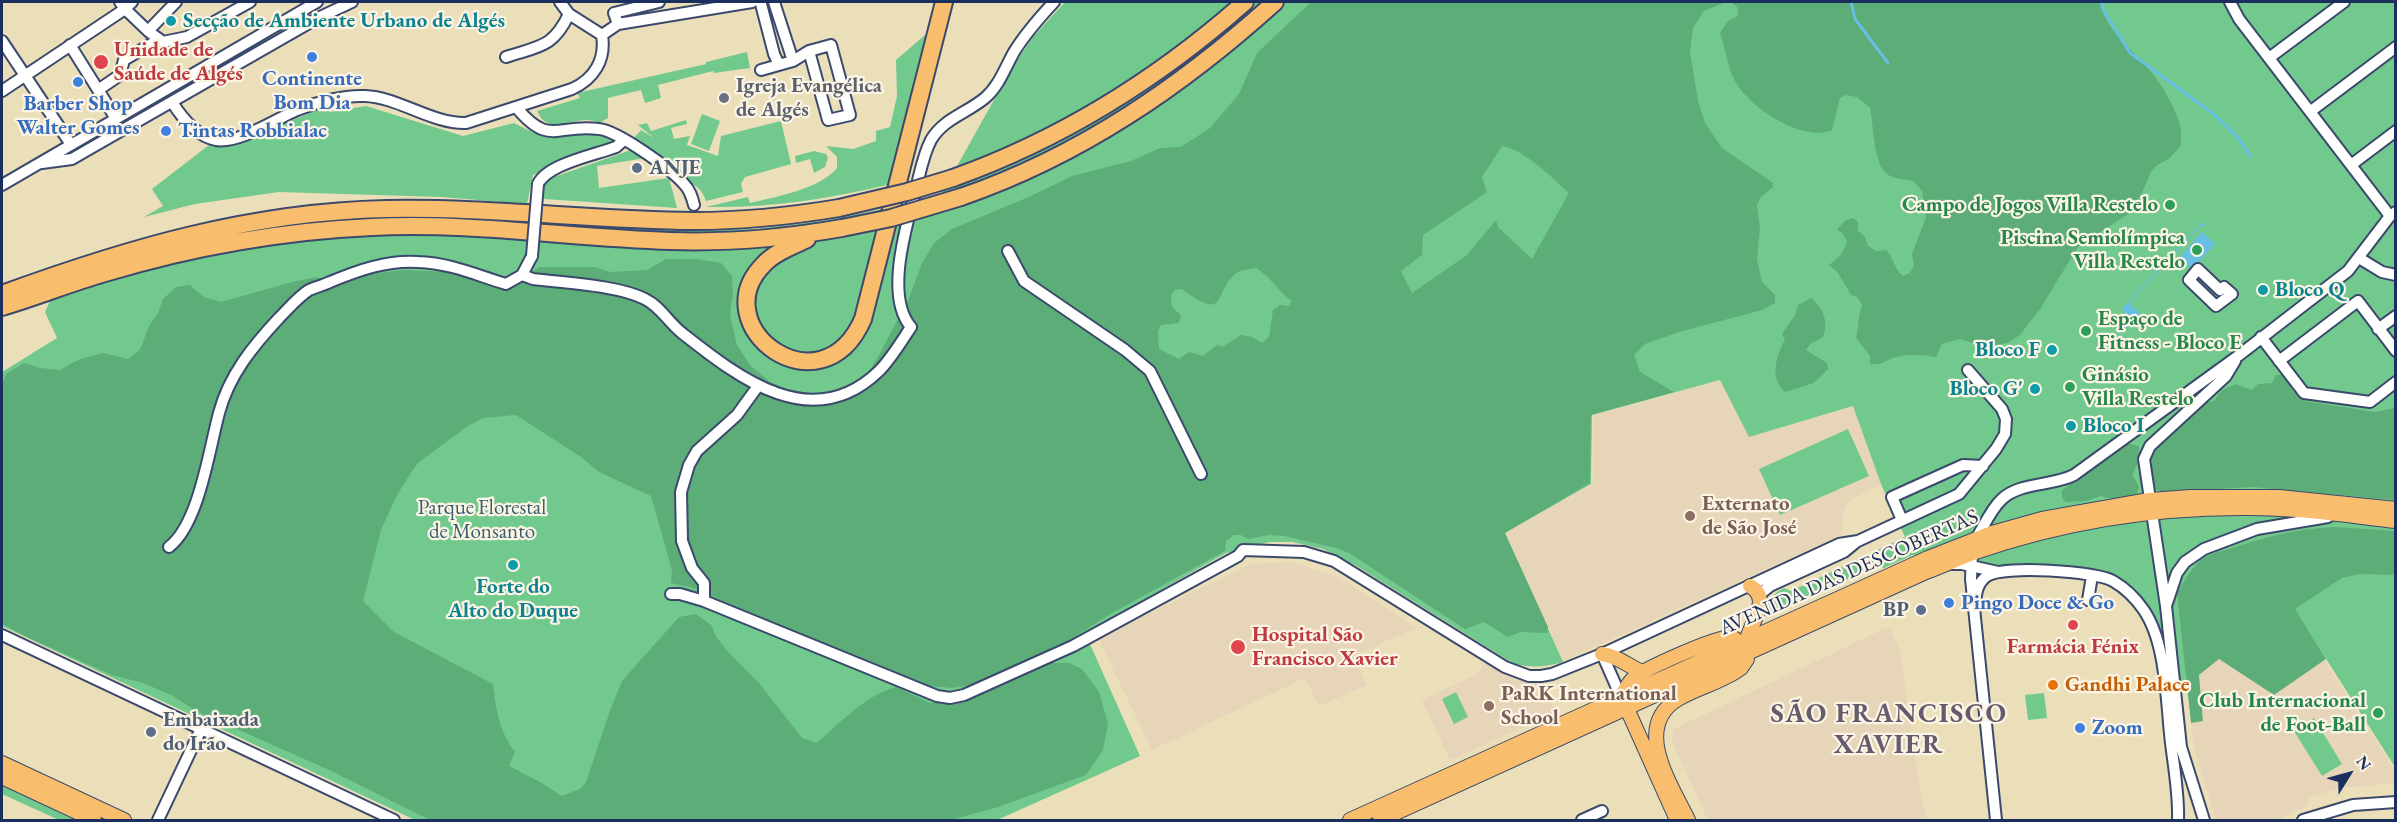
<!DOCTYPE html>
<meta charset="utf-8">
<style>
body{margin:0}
#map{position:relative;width:2397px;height:822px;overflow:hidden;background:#ebdfba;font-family:"EB Garamond",serif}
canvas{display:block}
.frame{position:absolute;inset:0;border:3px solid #1b2f5e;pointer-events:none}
.north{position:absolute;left:2319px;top:744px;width:60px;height:60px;-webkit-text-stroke:4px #fcf5e5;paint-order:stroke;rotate:53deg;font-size:16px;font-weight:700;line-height:24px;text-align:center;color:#1b2f5e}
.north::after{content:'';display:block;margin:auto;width:21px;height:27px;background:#1b2f5e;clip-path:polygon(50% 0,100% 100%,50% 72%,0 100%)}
</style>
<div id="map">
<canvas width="2397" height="822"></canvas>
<div class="frame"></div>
<div class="north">N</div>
</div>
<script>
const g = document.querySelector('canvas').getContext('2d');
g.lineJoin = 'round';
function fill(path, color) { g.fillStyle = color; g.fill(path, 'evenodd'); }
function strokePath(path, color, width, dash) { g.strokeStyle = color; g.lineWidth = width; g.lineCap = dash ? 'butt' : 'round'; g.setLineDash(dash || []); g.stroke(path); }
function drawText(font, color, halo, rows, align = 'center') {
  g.font = font + ' "EB Garamond",serif'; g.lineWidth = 4.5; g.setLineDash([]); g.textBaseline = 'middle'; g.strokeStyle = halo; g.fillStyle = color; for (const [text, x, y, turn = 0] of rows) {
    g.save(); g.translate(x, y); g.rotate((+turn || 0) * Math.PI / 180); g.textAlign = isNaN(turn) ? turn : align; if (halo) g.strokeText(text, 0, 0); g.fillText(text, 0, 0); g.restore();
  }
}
fill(new Path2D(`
 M1721 380 1750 437 1855 406 1882 484 1855 497 1848 502 1844 510 1841 535 1563 661 1506 533 1593 484V415Z
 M1292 562 1340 578 1416 628 1353 656 1367 685 1319 706 1305 678 1152 750 1098 638 1251 564Z
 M1886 628 1890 629 1900 651 1920 792 1927 820H1708L1672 742 1674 729Z
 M2219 659 2274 695 2324 660 2395 770V783L2341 788 2310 797 2306 807 2278 820H2216L2196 754 2191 723 2203 721 2199 675Z
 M1484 663 1514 679 1542 683 1556 712 1450 760 1422 700 1477 674Z`), '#e6d5b8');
fill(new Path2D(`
 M1065 2H2395V767L2307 629 2265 626 2170 693 2143 608 2103 578 2012 571 1913 555 1884 568 1878 566 1770 614 1766 609C1769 599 1775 592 1784 588L1791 591 1905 537 1881 484 1853 406 1749 437 1720 380 1592 415 1591 484 1505 533 1563 662C1545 667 1533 668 1514 664L1355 565 1323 549 1292 542H1269L1226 553 1085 633 1140 756 997 820H415L2 626V372L57 338 45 312 57 286 248 231 314 222 369 218H448L688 230 756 229 823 221 878 210 942 193 1009 73 1032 38Z
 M932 29 891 184C830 199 770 208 706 207L748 197 750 203C775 197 820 189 837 168V157L826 146 853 149 876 141V131L890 127 897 96 896 60Z
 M747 52 750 68 714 73 713 71 658 85 661 98 645 103 641 90 608 98V118L599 123C577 111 551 141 537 111L580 98 577 93 706 64V62Z
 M366 106 463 136 514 123 538 135 590 133 615 140 611 143 533 175 527 204 441 197 279 192 195 204 144 217 163 206 152 189 209 145H229L251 139 322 107 330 112Z
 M702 114 720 121 709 151 691 144Z
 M686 120 687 124 671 128 674 139 690 136 687 145 718 156 721 136 781 121 791 164 745 177 741 184 743 192 706 201C702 189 696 185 686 181L633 139 641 130 654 138 638 125 647 123 651 131Z
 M631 150 645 158 597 166 599 188 669 178 677 208 544 199V185L551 178Z
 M814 151 826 154 828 158 825 167 814 173 810 159 796 163 795 156Z
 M1848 429 1869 476 1780 515 1759 469Z
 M1456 692 1468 717 1454 724 1442 699Z
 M2044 693 2047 718 2028 720 2025 695Z
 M2314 718 2342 764 2322 776 2294 731Z
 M2 785 77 820H59L2 794Z`), '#72c98e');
fill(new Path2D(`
 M1311 2H1726L1704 11 1693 28 1690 52 1698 101 1705 123 1722 148 1773 183V187L1761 197 1757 205 1760 229 1757 259 1762 282 1775 295V303L1762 310 1679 332 1645 344 1634 355 1640 372 1674 392 1591 415 1590 483 1505 533 1548 627 1547 633 1520 632 1508 637 1484 622 1465 629 1349 553 1336 548 1284 536 1269 535 1248 539 1241 535H1234L1226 541 1225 551 1112 613 1063 644 972 685 951 688 930 686 756 617 698 589 671 583 672 570 651 496 599 472 581 457 516 415 483 418 468 426 419 462 412 471 397 495 381 530 363 601 394 632 493 684C496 709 499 731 515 752L509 766 540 782 562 796 580 789 586 782 611 708 622 681 679 617 696 614 711 625 717 638 730 654 759 683 802 738 817 743C841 722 864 696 896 687L930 703H956L1002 685 1045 663H1069L1082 669 1099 692 1108 724 1103 750 1086 775 998 807 951 820H430L329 770 196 711 173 696 143 683 112 675 33 640 2 624V383L7 373 24 363 40 368 60 370 80 359 103 353 128 359 140 350 149 326 158 313 163 299 176 287 190 285 204 297 221 302 292 282 316 277 339 284 363 275 404 270 450 272 489 286 509 289 521 284 533 271 540 267H595L610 272 647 270 666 259H696L721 263 732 276 733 293 730 315 737 345 750 365 770 382 797 393 829 395 862 382 878 357 909 298 922 263 934 243 952 229 1031 196 1072 176 1131 161 1160 148 1181 147 1210 128 1239 94 1257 53ZM1502 146C1525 150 1551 177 1569 193L1532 259 1498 227 1496 220 1467 255 1412 293 1401 271 1422 255 1423 235 1487 192 1482 177ZM1256 268C1270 277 1278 290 1291 301L1289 306 1280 305 1273 310 1269 337 1262 343 1252 337 1241 335 1222 347 1217 345 1203 356 1189 352 1179 359 1159 349 1158 331 1161 325 1179 323 1181 315 1172 307 1171 295 1175 290 1182 289C1230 325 1212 289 1238 272 1242 270 1251 269 1256 268Z
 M1731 2H2101C2105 32 2134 50 2152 73 2163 86 2174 106 2179 122 2182 129 2181 138 2181 145L2170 158 2156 166 2151 172 2140 197 2128 214 2078 247 2040 309 2020 335 2007 343 1985 347 1960 339 1942 344 1936 357C1922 355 1910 354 1897 357 1885 359 1884 366 1870 364V356L1856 338C1859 326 1858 316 1862 305L1857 297 1851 295 1838 273 1829 265 1841 255 1847 242 1843 234 1837 229 1846 220 1853 218 1858 222V231L1865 237 1868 246 1876 251 1886 250C1894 258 1894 269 1903 276L1910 273 1914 265 1912 254 1926 217 1922 191 1913 181C1903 179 1889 179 1883 170 1874 158 1873 123 1870 108L1857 97 1845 95 1840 98 1832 130C1801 143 1746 106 1733 77 1727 64 1725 47 1720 33L1728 21 1738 16V8Z
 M1811 298C1823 308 1829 321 1823 337L1810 344 1806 350 1827 363 1828 369 1814 383 1785 392C1769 378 1776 357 1785 339L1782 334 1795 315 1798 305Z
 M2276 375H2285L2292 390 2304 401 2375 412 2395 408V500L2252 487 2164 492 2155 489 2151 474 2150 457 2163 441 2200 404 2214 401 2221 391 2235 384 2252 390 2258 384 2272 383Z
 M2126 443 2139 446V461L2132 475 2139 486 2136 497 2112 499 2101 496 2086 501 2066 502 2062 498V490Z
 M2336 527 2395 531V575L2360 574 2342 578 2295 609 2326 659 2274 695 2219 659 2199 675 2203 721 2191 723 2177 593C2184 582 2192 566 2203 559 2210 554 2221 551 2229 549 2264 537 2299 528 2336 527Z`), '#5dad79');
fill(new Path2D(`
 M2202 222 2206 226 2204 227 2201 225 2129 303 2141 315 2136 322 2123 330 2089 366 2123 329V322L2128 317 2122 309Z
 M2202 232 2215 244 2192 269 2180 257Z`), '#66c0e4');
strokePath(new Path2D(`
 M1851 2 1855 19 1888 63
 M2101 2 2103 10 2130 53 2215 115 2239 139 2250 156`), '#66c0e4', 3);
const minor = new Path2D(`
 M120 2 125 9 148 31
 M176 2 148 31 163 42 187 37 250 2
 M774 2 793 61
 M2230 2 2239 19 2390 216
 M761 4 774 54 779 65
 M569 14 602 35 618 24 752 2
 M618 24 614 13 659 2
 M2 41 70 143
 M70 45 115 117
 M506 57C539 46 553 48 569 14L560 2
 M2269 58 2344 2
 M761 70 793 61 809 51 831 45 850 115 828 120 809 51
 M98 90 120 75 124 60 158 40
 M2 91 125 9 132 2
 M172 102C182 118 196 136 216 140 239 144 276 119 297 110 317 102 344 95 365 96 398 97 432 124 466 123L572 89C594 79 606 60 602 35
 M516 107C550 148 557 123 599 129 618 131 671 169 684 184 690 190 692 197 694 205
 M2311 111 2396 47
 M42 163 72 159 84 152 318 18 352 2
 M2351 165 2396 131
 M538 184C547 164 595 155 616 147L624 140
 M2 185 317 2
 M1008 251 1024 281 1125 350 1150 371 1201 474
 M2359 258 2382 272 2396 275
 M2198 269 2220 290 2224 287 2232 294 2216 306 2189 280Z
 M522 275 533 279C564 283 617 285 645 299 661 307 668 322 682 333 738 377 812 436 879 371 891 359 901 342 911 327 884 296 907 224 916 189 920 173 923 155 931 140 943 119 967 113 985 98 999 86 1005 68 1014 52 1025 34 1040 17 1054 2
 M2378 329 2396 316
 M2261 337 2304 393 2370 402 2396 382
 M2279 361 2358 301 2396 351
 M1902 520 1892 497 1963 465 1983 466
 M1976 539C1984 526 1991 509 2002 499 2020 482 2053 486 2074 475L2238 356 2348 271 2390 216 2396 212
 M169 547C199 524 209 450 219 413 229 375 253 346 279 318 289 308 298 297 309 290 316 287 324 285 330 282 359 270 387 260 418 262 450 263 476 275 506 284L522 275 532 256
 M1972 553 1971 579 1996 820
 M1948 564H1962L1998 572
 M671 594H680L704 601 937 696 950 698 964 695 1073 646 1238 556 1243 550 1304 552 1334 561 1505 667 1529 676H1541L1552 674 1602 654 1839 544 1858 541 1959 494 1996 449 2005 434 2006 419 2002 409 1968 370
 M1760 594 1770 586 1844 552 1855 543
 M2088 600 2092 576
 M704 601V583L692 568 682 541 681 492 689 465 697 451 737 415 758 386
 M2167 603 2177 573 2185 562 2204 549 2257 529 2328 517
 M1975 604C1976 593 1977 583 1987 576 2003 565 2096 571 2113 581 2125 588 2136 599 2143 609 2167 643 2166 702 2171 743 2174 768 2179 795 2178 820
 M2 635 394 820
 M1602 654 1621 697
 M158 820 201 729
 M1582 820 1602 811
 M2204 820 2181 747 2166 606 2144 459 2150 446 2226 376 2235 361
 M2303 820 2353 805 2396 802`);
const major = new Path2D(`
 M1746 645C1747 625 1774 600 1750 586
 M1602 654C1618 656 1628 666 1642 672
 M1621 697C1625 691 1628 682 1634 678 1646 668 1718 636 1732 637L1744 645 1747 659 1741 668C1723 682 1698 687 1678 699 1631 727 1672 786 1688 820
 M1624 702 1677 820
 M2 763 124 820
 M2 777 94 820
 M1350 820 1928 558 1992 533 2042 519 2149 500 2191 497H2279L2396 509
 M1380 820 1926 572C1942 566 1957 559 1973 553 2059 523 2150 508 2241 508 2293 507 2344 515 2396 521`);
const highway = new Path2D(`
 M953 178C1062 139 1158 79 1245 2
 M961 197C1080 156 1182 86 1275 2
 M807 239C793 246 775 252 764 264 702 326 821 415 863 319L944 2
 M2 294C128 248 250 212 386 209 489 207 591 220 694 221 743 221 791 216 839 208
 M2 307C36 297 70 283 105 273 192 247 281 231 372 227 471 222 571 238 670 241 728 243 785 238 842 228`);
strokePath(minor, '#3a496c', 14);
strokePath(major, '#3a496c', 16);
strokePath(highway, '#3a496c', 20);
strokePath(minor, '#fff', 10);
strokePath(major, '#f9be6d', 14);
strokePath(highway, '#f9be6d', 16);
const minorBridge = new Path2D(`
 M532 256 538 184`);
const highwayBridge = new Path2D(`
 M839 208 907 192 953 178
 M842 228 891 218 961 197`);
strokePath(minorBridge, '#3a496c', 14, []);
strokePath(highwayBridge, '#3a496c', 20, []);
strokePath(minorBridge, '#fff', 10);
strokePath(highwayBridge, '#f9be6d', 16);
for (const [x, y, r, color] of [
 [171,21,6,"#0f9aa8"],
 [312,57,6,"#3f7fe0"],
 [101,62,8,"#e0444e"],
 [78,82,6,"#3f7fe0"],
 [724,98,6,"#6b7280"],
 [166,131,6,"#3f7fe0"],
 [637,168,6,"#5c6f8a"],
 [2170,205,6,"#2e9e5b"],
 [2197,250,6,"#2e9e5b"],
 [2263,290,6,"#0f9aa8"],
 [2086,331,6,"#2e9e5b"],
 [2052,350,6,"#0f9aa8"],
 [2070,387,6,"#2e9e5b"],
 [2035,389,6,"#0f9aa8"],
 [2071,426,6,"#0f9aa8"],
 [1690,516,6,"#8d6e63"],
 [513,565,6,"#0f9aa8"],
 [1949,603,6,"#3f7fe0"],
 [1921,610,6,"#5c6f8a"],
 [2073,625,6,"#e0444e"],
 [1238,647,8,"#e0444e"],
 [2053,685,6,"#e8710a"],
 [1489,706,6,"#8d6e63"],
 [2378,713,6,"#2e9e5b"],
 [2080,728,6,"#3f7fe0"],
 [151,732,6,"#5c6f8a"]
]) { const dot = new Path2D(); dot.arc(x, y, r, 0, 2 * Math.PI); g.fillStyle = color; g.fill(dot); strokePath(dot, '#fcf5e5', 2); }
drawText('bold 21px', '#0d838f', '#fcf5e5', [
 ["Secção de Ambiente Urbano de Algés",183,21],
 ["Bloco Q",2275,290],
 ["Bloco F",2040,350,"right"],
 ["Bloco G'",2023,389,"right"],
 ["Bloco I",2083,426],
 ["Forte do",513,587,"center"],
 ["Alto do Duque",513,611,"center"]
], 'left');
drawText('bold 21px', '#be3a42', '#fcf5e5', [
 ["Unidade de",114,50],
 ["Saúde de Algés",114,74],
 ["Hospital São",1252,635],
 ["Francisco Xavier",1252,659],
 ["Farmácia Fénix",2073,647,"center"]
], 'left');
drawText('bold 21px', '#366cbe', '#fcf5e5', [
 ["Continente",312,79,"center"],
 ["Bom Dia",312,103,"center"],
 ["Barber Shop",78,104,"center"],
 ["Walter Gomes",78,128,"center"],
 ["Tintas Robbialac",178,131],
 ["Pingo Doce & Go",1961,603],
 ["Zoom",2092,728]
], 'left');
drawText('bold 21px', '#5b616d', '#fcf5e5', [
 ["Igreja Evangélica",736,86],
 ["de Algés",736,110]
], 'left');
drawText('bold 21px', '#4e5e75', '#fcf5e5', [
 ["ANJE",649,168],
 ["BP",1909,610,"right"],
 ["Embaixada",163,720],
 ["do Irão",163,744]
], 'left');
drawText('bold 21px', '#27864d', '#fcf5e5', [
 ["Campo de Jogos Villa Restelo",2158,205],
 ["Piscina Semiolímpica",2185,238],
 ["Villa Restelo",2185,262],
 ["Espaço de",2098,319,"left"],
 ["Fitness - Bloco E",2098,343,"left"],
 ["Ginásio",2082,375,"left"],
 ["Villa Restelo",2082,399,"left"],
 ["Club Internacional",2366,701],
 ["de Foot-Ball",2366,725]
], 'right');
drawText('bold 21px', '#785e54', '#fcf5e5', [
 ["Externato",1702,504],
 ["de São José",1702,528],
 ["PaRK International",1501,694],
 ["School",1501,718]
], 'left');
drawText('21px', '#355d6c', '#fcf5e5', [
 ["Parque Florestal",482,508],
 ["de Monsanto",482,532]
]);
drawText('21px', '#1b2f5e', '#fcf5e5', [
 ["AVENIDA DAS DESCOBERTAS",1849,573,-24]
]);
drawText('bold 21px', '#c56008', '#fcf5e5', [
 ["Gandhi Palace",2065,685]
], 'left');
g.letterSpacing = '1.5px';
drawText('bold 27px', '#665b6c', '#fcf5e5', [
 ["SÃO FRANCISCO",1889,715],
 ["XAVIER",1889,746]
]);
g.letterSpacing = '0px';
</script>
